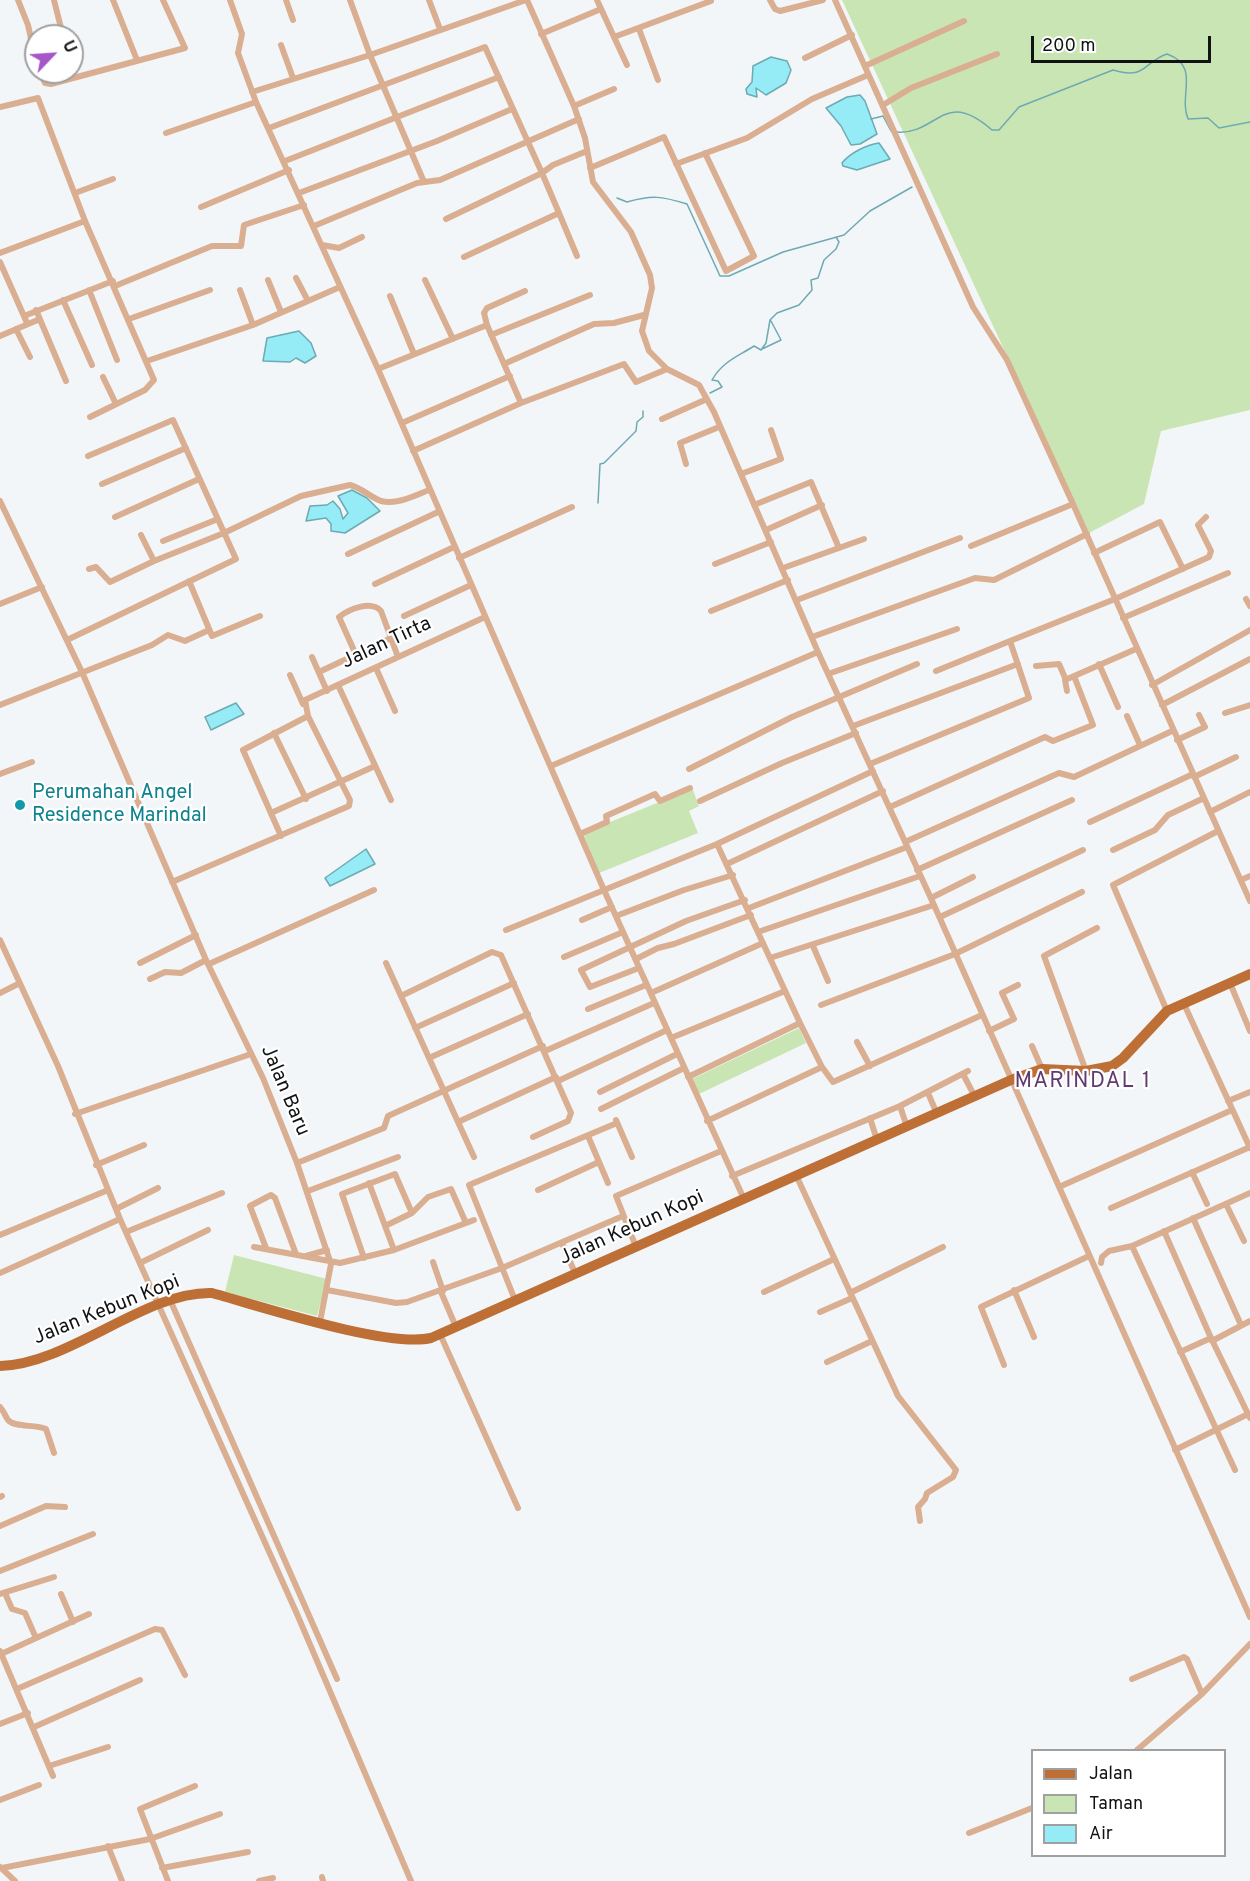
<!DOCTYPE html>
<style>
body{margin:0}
#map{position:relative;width:1250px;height:1881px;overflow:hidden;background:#f3f6f9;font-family:Overpass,sans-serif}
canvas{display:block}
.legend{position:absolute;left:1031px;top:1749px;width:195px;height:108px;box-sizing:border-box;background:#fff;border:2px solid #a0a0a1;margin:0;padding:8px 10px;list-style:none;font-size:18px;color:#111213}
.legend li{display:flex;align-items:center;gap:12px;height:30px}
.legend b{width:30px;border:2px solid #a0a0a1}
.north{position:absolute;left:24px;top:24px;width:60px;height:60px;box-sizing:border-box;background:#fff;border:2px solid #a0a0a1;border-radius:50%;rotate:65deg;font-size:16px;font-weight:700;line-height:24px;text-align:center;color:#111213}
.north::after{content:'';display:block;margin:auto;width:21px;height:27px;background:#a656c6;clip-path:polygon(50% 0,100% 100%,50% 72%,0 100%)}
.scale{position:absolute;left:1031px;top:36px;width:180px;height:27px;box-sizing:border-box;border:3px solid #111213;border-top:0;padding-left:8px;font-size:18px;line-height:21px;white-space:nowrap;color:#111213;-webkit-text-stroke:4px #fff;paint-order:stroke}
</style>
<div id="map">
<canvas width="1250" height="1881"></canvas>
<ul class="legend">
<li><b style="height:8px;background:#bd6f35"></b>Jalan</li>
<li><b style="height:16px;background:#cae5b4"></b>Taman</li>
<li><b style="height:16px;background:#95ebf6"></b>Air</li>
</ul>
<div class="north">U</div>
<div class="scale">200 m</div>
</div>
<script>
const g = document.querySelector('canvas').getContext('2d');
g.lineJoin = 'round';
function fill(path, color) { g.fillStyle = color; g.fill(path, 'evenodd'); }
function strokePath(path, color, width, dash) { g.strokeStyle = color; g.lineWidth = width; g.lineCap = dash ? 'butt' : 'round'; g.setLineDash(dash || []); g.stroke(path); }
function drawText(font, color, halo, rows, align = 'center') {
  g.font = font + ' Overpass,sans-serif'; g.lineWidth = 4.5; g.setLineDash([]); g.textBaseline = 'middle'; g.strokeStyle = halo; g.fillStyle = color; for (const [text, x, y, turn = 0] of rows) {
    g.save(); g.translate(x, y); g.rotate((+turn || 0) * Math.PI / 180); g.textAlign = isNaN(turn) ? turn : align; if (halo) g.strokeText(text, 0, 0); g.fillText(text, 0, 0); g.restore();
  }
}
fill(new Path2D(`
 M842 0H1250V410L1161 431 1144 504 1089 533Z
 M689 790H693L699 806 689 811 698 833 599 873 583 833Z
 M799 1028 806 1043 699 1094 692 1079Z
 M234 1255 327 1279 317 1316 225 1292Z`), '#cae5b4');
const water = new Path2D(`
 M771 57 787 61 791 70 786 83 766 95 756 88 757 97 747 94 746 89 752 82 753 66Z
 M860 95 865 101 877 134 860 144 851 145 841 126 826 108 847 97Z
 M879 143 890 159 857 170 843 166 842 163C850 153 866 145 879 143Z
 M299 331 311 343 316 356 305 363 296 358 290 362 263 361 267 338Z
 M352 490 367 498 380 511 345 533 331 531V524L326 518 306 521 310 506 327 505 333 501 340 509 343 519 348 513 338 496Z
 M236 703 244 714 211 730 205 717Z
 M366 849 375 864 330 886 325 878Z`);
fill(water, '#95ebf6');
strokePath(water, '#6daab2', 1.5);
strokePath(new Path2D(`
 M871 119 883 116 891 131
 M897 132C938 135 943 87 992 130H999L1019 107 1113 70C1147 80 1143 62 1167 54 1201 66 1178 95 1188 119L1208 118 1219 128 1250 122
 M617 198 627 202C652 195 661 196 687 204L720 276H729L783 252 844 235 870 211 912 187
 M762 349 781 340 771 321
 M710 393 722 387 718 381 712 380C722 362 737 357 754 346L761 350 766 343 770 320 777 313 799 305 812 290 811 280 818 278 824 260 836 249 839 242 836 237
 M598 503 600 464 604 463 636 431 637 422 643 417V411`), '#6daab2', 1.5);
strokePath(new Path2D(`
 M18 0 28 25 36 61
 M54 0 63 36
 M113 0 137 60
 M230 0 242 34 238 53 256 102 378 369 604 890 744 1199
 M286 0 293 20
 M350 0 370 55 424 182
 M429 0 440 29
 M527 0 574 106 585 138 593 182 631 232 650 275 652 288 642 331 649 351 667 369 699 385 714 412 818 652 934 905 1250 1617
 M597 0 614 37
 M770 0 775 9 780 11 823 0
 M835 0 973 307 1007 360 1073 504 1250 901
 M639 29 658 80
 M541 34 601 9
 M281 45 293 78
 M805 58 852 35
 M627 65 614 37 711 1
 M865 66 964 21
 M40 72 45 83 51 84 185 48 163 0
 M252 92 370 55 526 0
 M883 105 911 88 997 54
 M574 106 614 89
 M0 107 38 98 85 221 154 380 145 390 90 417
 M269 128 485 47 542 173 446 219
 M166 133 256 102
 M285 161 499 77
 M676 164 747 138 812 99 868 75
 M590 168 664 137 726 271 754 256 705 153
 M75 193 113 179
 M299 193 437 141 512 109
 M201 207 289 170
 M559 213 577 256
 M314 226 417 183 440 180 579 119
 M322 245 339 248 362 237
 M0 253 85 221
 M464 257 559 213 542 173 553 165 587 151
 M0 262 27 323
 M296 278 308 301
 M268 280 281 312
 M425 280 453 339
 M115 286 212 246H241L244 225 304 205
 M89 290 117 360
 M240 290 253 325
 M390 296 414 354
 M63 300 92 365
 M36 310 66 381
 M24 316 113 281
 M129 319 210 290
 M487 325 484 313 487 308 525 291
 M16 329 30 357
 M491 335 590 295
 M0 336 40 319
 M147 361 253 325 340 287
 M504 364 594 324 614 323 644 315
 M378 369 487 325 521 403
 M103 377 116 404
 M662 419 707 399
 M402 423 510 376
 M413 451 521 403 624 364 636 382 667 369
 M686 464 680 443 719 427
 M741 474 781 459 771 430
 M102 484 186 448
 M0 501 82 672 206 960 263 1078 297 1163 331 1264 320 1322
 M754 505 811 482 839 548
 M115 517 199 479
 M766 530 822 505
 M141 535 154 561 224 533 301 496 350 485C362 488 370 497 381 501 397 505 414 496 429 490
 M163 541 218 519
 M971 546 1073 504
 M1094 553 1160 522 1183 569
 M348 554 438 512
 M459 558 572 507
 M715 564 771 542
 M783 568 864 539
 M89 569 96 567 110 582 154 561
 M189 581 212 636 260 616
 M375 584 454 547
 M1246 599 1250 606
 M797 600 960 538
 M0 604 42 587
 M711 611 788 580
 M404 616 471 585
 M1123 618 1228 573
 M812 637 975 578 994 580 1087 534
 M67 640 236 559 173 420 88 456
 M356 655 339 617C349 609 371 600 381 611L398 657
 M312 657 327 691
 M1099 664 1118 707
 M1036 666 1059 664 1066 680
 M376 668 395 711
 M936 671 1010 641
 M319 672 391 638
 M828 674 957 629
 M290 675 303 704
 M338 685 391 800
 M1152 685 1250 630
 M1067 691 1065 680 1136 649
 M0 705 152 645 168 635 185 641 209 630
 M1162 705 1250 659
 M1225 713 1250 705
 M1127 716 1140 745
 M853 726 1018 664
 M274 733 306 799
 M1177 740 1205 727 1199 715
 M870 764 1029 698 1010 641 1115 599 1209 557 1211 551 1198 525 1206 517
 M551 766 818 652
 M689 769 792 717 917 664
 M0 774 32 762
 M1194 777 1236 757
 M700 801 782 763 856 733
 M890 807 1045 737 1053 741 1093 725 1074 676
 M1210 812 1250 792
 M271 813 375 766
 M1090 822 1193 774
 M580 834 607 822 606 816 655 794 660 801 690 788
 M281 836 243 750 308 716 305 700 485 617
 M905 842 1059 773 1074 777 1172 731
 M717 844 800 1023 822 1067 833 1082 982 1015
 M1113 850 1155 830 1168 815 1204 798
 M727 864 883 791
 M917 870 1072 800
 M1241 880 1250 876
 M172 882 349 806 350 800 308 716
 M931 898 973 877
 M749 908 907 847
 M616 916 684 890 733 875
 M940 917 1083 850
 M582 920 612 907
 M506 930 717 844 873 771
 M758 932 920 876
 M0 940 58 1066 120 1219 297 1614 411 1881
 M813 946 828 981
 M564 957 623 932
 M770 958 934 905
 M636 959 658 948 674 944 751 915
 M140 963 196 935
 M386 963 458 1122 556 1077
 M209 964 374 890
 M639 968 590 987 581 970 686 921 745 900
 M150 979 165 972 181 973 206 960
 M1230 983 1250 1031
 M0 993 20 983
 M651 993 763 943
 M401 996 492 952 501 955 571 1113 568 1121 533 1137
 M1184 1004 1250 1148
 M821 1005 955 954 1082 892
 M588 1009 646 985
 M1167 1011 1113 885 1218 831
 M415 1028 514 983
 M989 1031 1014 1019 1002 993 1018 985
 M671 1038 785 991
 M857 1042 870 1066
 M1032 1046 1042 1069
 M545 1051 654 1003
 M429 1058 528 1014
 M1086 1071 1044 956 1097 928
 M963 1074 975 1097
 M688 1077 800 1023
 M558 1081 667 1030
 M600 1092 677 1054
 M928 1093 937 1114
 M1228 1101 1250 1092
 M900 1106 907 1127
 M601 1109 684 1068
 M75 1114 251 1054
 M870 1118 877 1140
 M616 1120 632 1157
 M707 1121 822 1067
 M458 1122 474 1157
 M588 1136 608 1183
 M297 1163 384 1128 388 1116 543 1046
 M96 1165 144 1145
 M1192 1172 1207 1204
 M796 1175 898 1396 956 1470 953 1477 927 1493 925 1499 918 1507 920 1521
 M732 1176 900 1106 968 1071
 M369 1183 394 1250
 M1059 1187 1232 1110
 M538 1190 599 1162
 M308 1191 398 1157
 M1226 1204 1244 1241
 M1111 1208 1250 1147
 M116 1209 158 1188
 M1193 1218 1241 1325
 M385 1226 412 1213 428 1197 451 1189 466 1223
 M1164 1231 1211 1338 1250 1418
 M126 1232 222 1193
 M0 1235 108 1190
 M562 1243 575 1273
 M1132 1246 1235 1470
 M254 1247 340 1263 394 1250 474 1220
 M636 1247 616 1196 721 1151
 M266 1248 250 1206 271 1195 275 1198 296 1254
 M306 1256 327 1250
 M364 1258 342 1194 395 1174 412 1213
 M433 1262 443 1291
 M140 1263 208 1230
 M1101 1263 1102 1257 1109 1251 1132 1246 1250 1193
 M0 1273 120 1219
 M327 1290 396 1303 407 1302 502 1268 623 1216
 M1014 1290 1034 1337
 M441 1292 456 1327
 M764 1292 834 1259
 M850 1293 943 1247
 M515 1300 469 1185 617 1123
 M171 1302 337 1679
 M820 1312 852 1298
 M440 1334 518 1508
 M1212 1341 1250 1321
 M1180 1352 1211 1338
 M827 1362 872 1341
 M1004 1365 981 1307 1089 1256
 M0 1407C4 1411 5 1416 8 1420 15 1428 35 1424 46 1429L54 1453
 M1175 1450 1248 1414
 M0 1497 2 1496
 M0 1526 46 1506 65 1507
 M0 1571 93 1534
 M5 1593 12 1609 25 1613 36 1638
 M0 1594 54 1577
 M61 1594 73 1622
 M0 1651 53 1776
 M1 1654 89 1614
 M1132 1679 1184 1657 1187 1659 1202 1694 1250 1644
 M17 1689 155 1629 162 1630 185 1675
 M0 1724 28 1713
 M34 1727 140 1680
 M1137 1750 1202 1694
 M49 1766 108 1747
 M0 1800 39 1785
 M969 1833 1032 1808
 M108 1846 122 1881
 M0 1867 15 1881
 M2 1868 150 1839 220 1814
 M162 1868 248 1852
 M322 1877 323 1881
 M168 1881 140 1809 195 1786
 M259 1881 273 1878`), '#daae91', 6);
strokePath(new Path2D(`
 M0 1366C70 1364 145 1291 212 1293 260 1306 387 1348 431 1338L1011 1080 1042 1069 1086 1071 1112 1066 1123 1058 1167 1011 1250 974`), '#bd6f35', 10);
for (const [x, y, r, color] of [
 [20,805,6,"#0f9aa8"]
]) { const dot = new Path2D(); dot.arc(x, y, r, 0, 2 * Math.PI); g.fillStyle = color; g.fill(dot); strokePath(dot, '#fff', 2); }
drawText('20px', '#111213', '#fff', [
 ["Jalan Tirta",387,644,-25],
 ["Jalan Baru",284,1091,67],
 ["Jalan Kebun Kopi",632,1229,-24],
 ["Jalan Kebun Kopi",107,1311,-22]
]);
drawText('20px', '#0d838f', '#fff', [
 ["Perumahan Angel",32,794],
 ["Residence Marindal",32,817]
], 'left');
g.letterSpacing = '1.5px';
drawText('22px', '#623a72', '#fff', [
 ["MARINDAL 1",1083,1083]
]);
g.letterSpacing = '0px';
</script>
